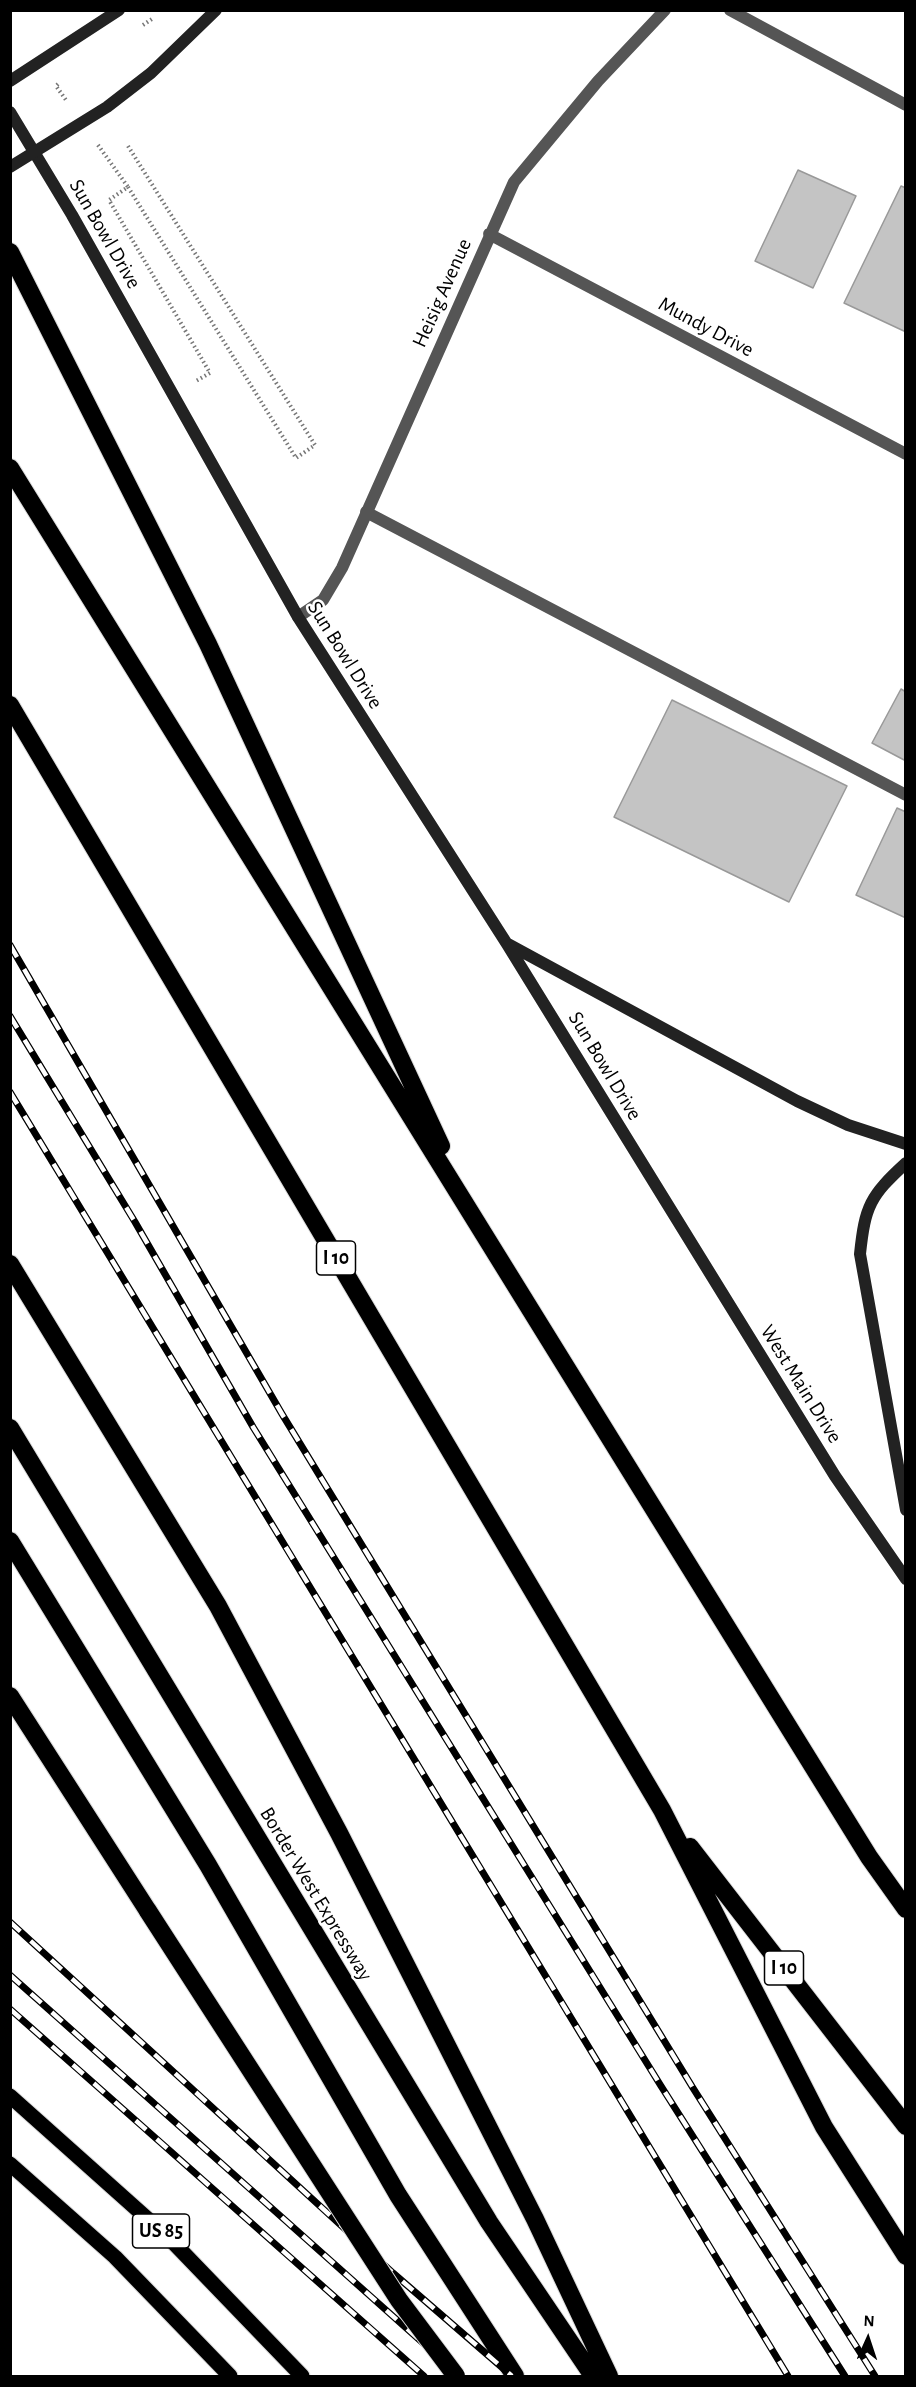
<!DOCTYPE html>
<style>
body{margin:0}
#map{position:relative;width:916px;height:2387px;overflow:hidden;background:#fff;font-family:"Alegreya Sans",sans-serif}
canvas{display:block}
.frame{position:absolute;inset:0;border:12px solid #000;pointer-events:none}
.north{position:absolute;left:838px;top:2309px;width:60px;height:60px;-webkit-text-stroke:4px #fff;paint-order:stroke;rotate:3deg;font-size:16px;font-weight:700;line-height:24px;text-align:center;color:#000}
.north::after{content:'';display:block;margin:auto;width:21px;height:27px;background:#000;clip-path:polygon(50% 0,100% 100%,50% 72%,0 100%)}
</style>
<div id="map">
<canvas width="916" height="2387"></canvas>
<div class="frame"></div>
<div class="north">N</div>
</div>
<script>
const g = document.querySelector('canvas').getContext('2d');
g.lineJoin = 'round';
function fill(path, color) { g.fillStyle = color; g.fill(path, 'evenodd'); }
function strokePath(path, color, width, dash) { g.strokeStyle = color; g.lineWidth = width; g.lineCap = dash ? 'butt' : 'round'; g.setLineDash(dash || []); g.stroke(path); }
function drawText(font, color, halo, rows, align = 'center') {
  g.font = font + ' "Alegreya Sans",sans-serif'; g.lineWidth = 5; g.setLineDash([]); g.textBaseline = 'middle'; g.strokeStyle = halo; g.fillStyle = color; for (const [text, x, y, turn = 0] of rows) {
    g.save(); g.translate(x, y); g.rotate((+turn || 0) * Math.PI / 180); g.textAlign = isNaN(turn) ? turn : align; if (halo) g.strokeText(text, 0, 0); g.fillText(text, 0, 0); g.restore();
  }
}
const building = new Path2D(`
 M798 170 856 196 813 288 755 261Z
 M901 186 906 188V332L844 303Z
 M901 689 906 692V761L872 743Z
 M672 700 847 786 789 902 614 817Z
 M897 808 906 812V918L856 895Z`);
fill(building, '#c4c4c4');
strokePath(building, '#999', 1.5);
const primary = new Path2D(`
 M10 2096 169 2238 302 2376
 M10 2164 115 2257 230 2376`);
const highway = new Path2D(`
 M10 252 208 644 441 1146
 M10 468 869 1857 906 1909
 M10 705 662 1810 824 2127 906 2256
 M10 1264 218 1606 339 1833 535 2219 609 2376
 M10 1428 489 2222 593 2376
 M10 1541 208 1865 398 2195 515 2376
 M10 1696 148 1911
 M690 1847 906 2126`);
strokePath(primary, '#dbdbdb', 17);
strokePath(highway, '#dbdbdb', 20);
strokePath(new Path2D(`
 M143 25 152 19
 M58 84 56 86 66 100
 M98 145 128 187
 M128 146 315 445 296 458 128 187 109 200 210 373 196 381`), '#777', 4, [1.5, 3]);
strokePath(new Path2D(`
 M730 10 906 105
 M366 512 906 795`), '#555', 12);
strokePath(new Path2D(`
 M489 234 906 454
 M298 617 323 600 342 568 514 182 598 81 665 10`), '#555', 12);
strokePath(new Path2D(`
 M10 81 119 10
 M10 112 72 215 298 617 507 944 835 1476 906 1579
 M508 944 797 1101 848 1125 906 1144
 M906 1163C870 1196 865 1206 860 1254L906 1510`), '#222', 12);
strokePath(primary, '#000', 15);
strokePath(highway, '#000', 18);
const rail = new Path2D(`
 M10 945 282 1414 693 2088 875 2376
 M10 1016 135 1222 253 1427 661 2086 845 2376
 M10 1092 788 2376
 M10 1922 393 2273 512 2376
 M10 1975 460 2376
 M10 2009 424 2376`);
strokePath(rail, '#000', 7);
strokePath(rail, '#fff', 4.5, [14]);
const highwayBridge = new Path2D(`
 M148 1911 399 2300 456 2376`);
strokePath(highwayBridge, '#dbdbdb', 20, []);
strokePath(new Path2D(`
 M10 167 107 107 151 73 216 10`), '#222', 12);
strokePath(highwayBridge, '#000', 18);
for (const [x, y, w] of [
 [336,1258,39],
 [784,1968,39],
 [161,2231,57]
]) { const box = new Path2D(); box.roundRect(x - w / 2, y - 17, w, 34, 4.5); g.fillStyle = '#fff'; g.fill(box); strokePath(box, '#000', 1.5); }
drawText('bold 20px', '#000', null, [
 ["I 10",336,1258],
 ["I 10",784,1968],
 ["US 85",161,2231]
]);
drawText('21px', '#000', '#fff', [
 ["Sun Bowl Drive",105,234,60],
 ["Heisig Avenue",442,293,-66],
 ["Mundy Drive",706,327,28],
 ["Sun Bowl Drive",345,655,58],
 ["Sun Bowl Drive",605,1066,59],
 ["West Main Drive",801,1384,58],
 ["Border West Expressway",316,1894,59]
]);
</script>
